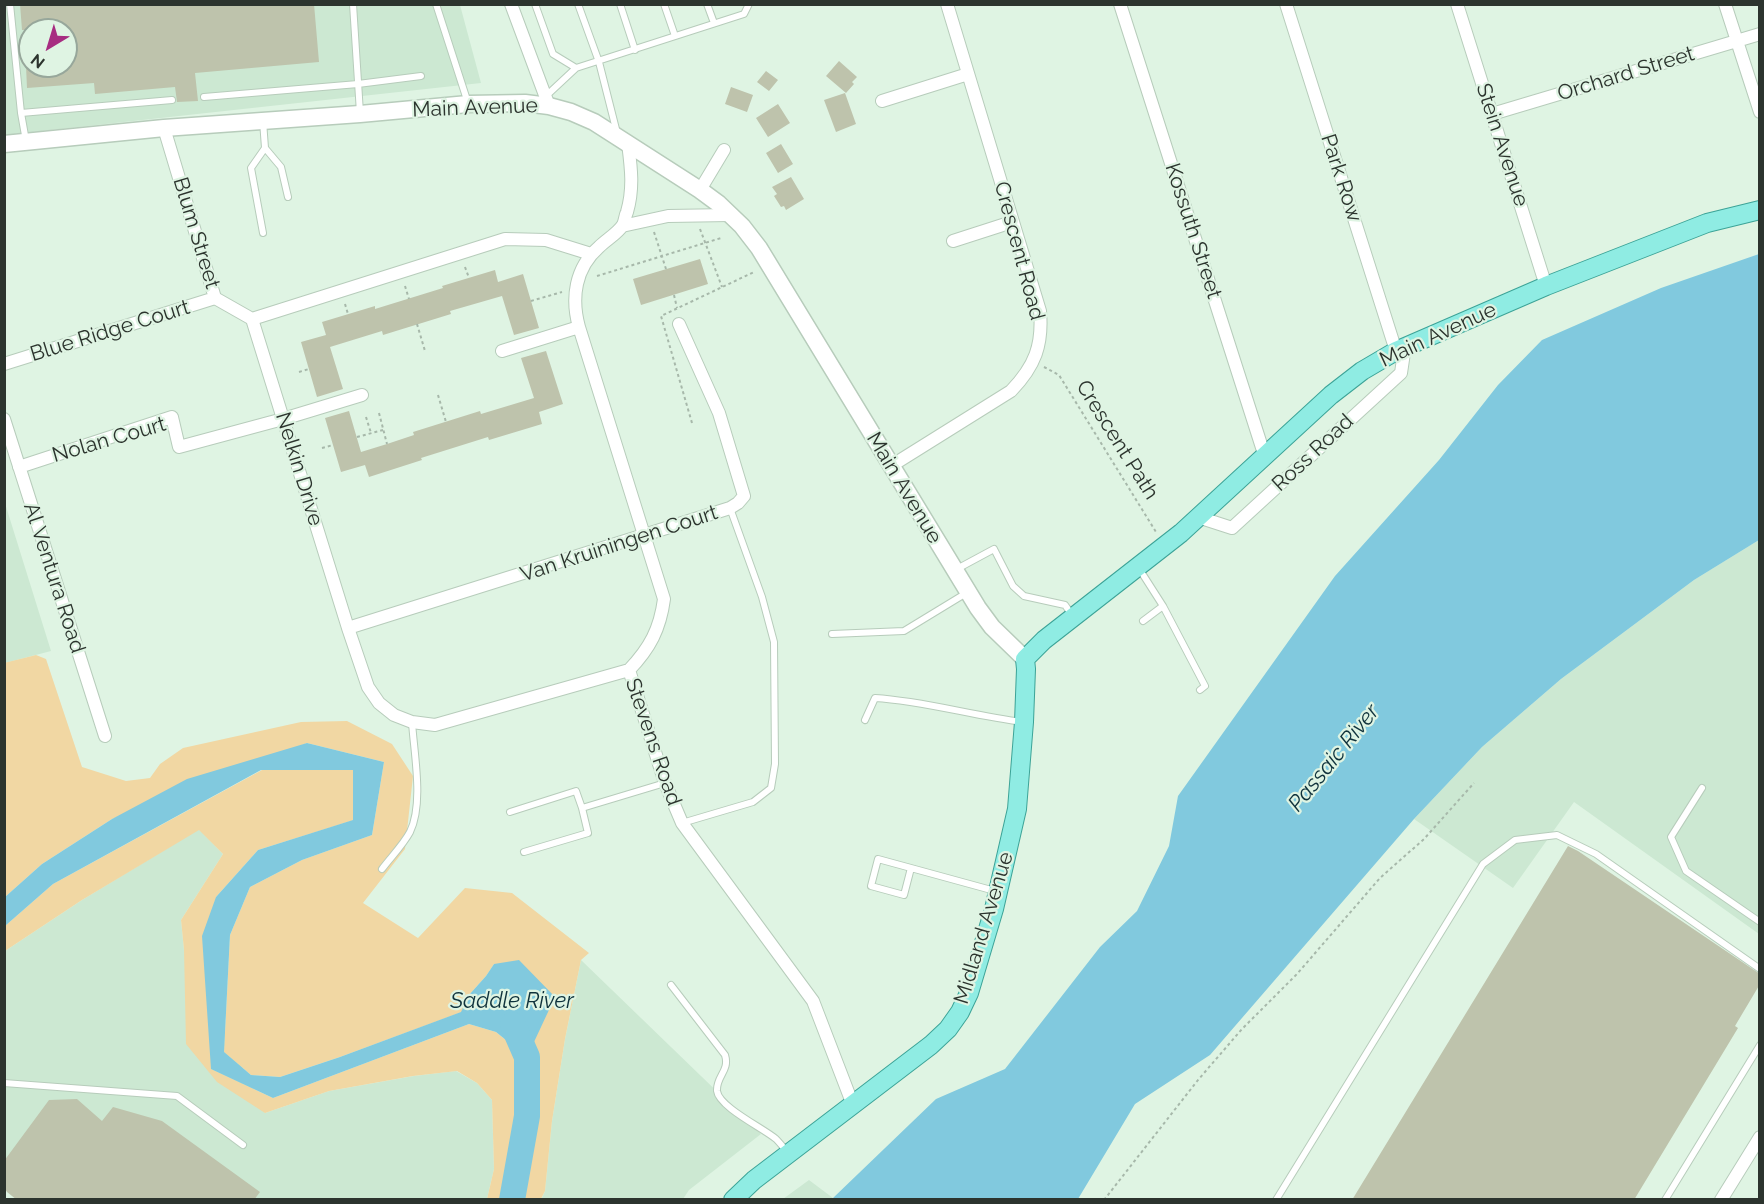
<!DOCTYPE html>
<style>
body{margin:0}
#map{position:relative;width:1764px;height:1204px;overflow:hidden;background:#dff4e3;font-family:Raleway,sans-serif}
canvas{display:block}
.frame{position:absolute;inset:0;border:6px solid #2c342e;pointer-events:none}
.north{position:absolute;left:18px;top:18px;width:60px;height:60px;box-sizing:border-box;background:#dff4e3;border:2px solid #97a79b;border-radius:50%;rotate:218deg;font-size:16px;font-weight:700;line-height:24px;text-align:center;color:#2c342e}
.north::after{content:'';display:block;margin:auto;width:21px;height:27px;background:#a72d81;clip-path:polygon(50% 0,100% 100%,50% 72%,0 100%)}
</style>
<div id="map">
<canvas width="1764" height="1204"></canvas>
<div class="frame"></div>
<div class="north">N</div>
</div>
<script>
const g = document.querySelector('canvas').getContext('2d');
g.lineJoin = 'round';
function fill(path, color) { g.fillStyle = color; g.fill(path, 'evenodd'); }
function strokePath(path, color, width, dash) { g.strokeStyle = color; g.lineWidth = width; g.lineCap = dash ? 'butt' : 'round'; g.setLineDash(dash || []); g.stroke(path); }
function drawText(font, color, halo, rows, align = 'center') {
  g.font = font + ' Raleway,sans-serif'; g.lineWidth = 4.5; g.setLineDash([]); g.textBaseline = 'middle'; g.strokeStyle = halo; g.fillStyle = color; for (const [text, x, y, turn = 0] of rows) {
    g.save(); g.translate(x, y); g.rotate((+turn || 0) * Math.PI / 180); g.textAlign = isNaN(turn) ? turn : align; if (halo) g.strokeText(text, 0, 0); g.fillText(text, 0, 0); g.restore();
  }
}
fill(new Path2D(`
 M4 5H460L481 83 5 135ZM30 30H66V66H30Z
 M4 500 51 651 5 663H4Z
 M1759 540V934L1574 802 1513 888 1414 819 1482 747 1561 679 1694 580Z
 M199 829 223 854 181 920 184 950 265 1113 329 1091 414 1076 456 1071 477 1083 492 1100 494 1169 487 1199 24 1200 5 1185V951L82 900Z
 M581 960 761 1134 689 1190 683 1199 541 1200 545 1191 552 1121 565 1039Z
 M809 1180 833 1198V1199H783Z`), '#cce8d2');
fill(new Path2D(`
 M36 655 46 659 82 767 126 781 150 778 160 764 183 748 301 722 347 721 392 744 413 776 405 849 363 903 418 938 465 888 512 893 589 953 581 960 565 1039 552 1121 545 1191 541 1199H487L494 1169 492 1100 477 1083 457 1071 413 1076 329 1091 265 1113 217 1082 186 1044 184 950 181 920 223 854 199 830 82 900 5 951V926L53 884 262 770H353L354 820 258 850 216 897 211 1069 273 1098 469 1024 496 1032 527 1057 494 964 486 976 469 995 462 1012 340 1057 280 1077 251 1075 224 1052 230 935 250 887 302 860 372 835 384 762 307 743 112 819 42 864 5 897 4 663Z`), '#f1d7a3');
fill(new Path2D(`
 M1759 254V540L1694 580 1561 679 1482 747 1414 819 1210 1055 1135 1104 1078 1199H833V1198L936 1099 1005 1069 1100 947 1137 911 1169 846 1178 796 1335 576 1439 460 1498 385 1542 340 1661 288Z
 M307 743 384 762 372 835 302 860 250 887 230 935 224 1052 251 1075 280 1077 340 1057 461 1012 469 995 486 976 494 964 519 960 555 997 527 1057 496 1032 469 1024 273 1098 211 1069 202 936 216 897 258 850 353 820V770H261L53 884 5 926V897L42 864 112 819 187 779Z`), '#81c9de');
strokePath(new Path2D(`
 M512 1200 527 1116V1057L513 1025`), '#81c9de', 26);
fill(new Path2D(`
 M20 4H314L319 62 195 73 198 101 177 102 175 87 95 94 94 83 27 88 26 66H66V30H22Z
 M839 61 857 77 852 82 854 84 846 93 826 76Z
 M766 71 778 80 769 91 757 82Z
 M731 87 753 95 747 112 725 104Z
 M845 93 856 124 836 132 824 100Z
 M778 104 790 123 768 137 756 118Z
 M781 144 793 164 778 173 766 153Z
 M791 177 804 199 786 210 784 206 781 207 774 196 777 194 772 187Z
 M700 259 708 284 641 305 633 279Z
 M495 270 498 282 523 274 539 328 514 335 502 296 450 311 451 314 383 335 382 331 330 347 343 389 317 397 301 342 326 335 322 322 375 306V309L443 288 442 286Z
 M546 351 563 404 539 412 542 424 489 440 488 437 421 458 422 460 369 477 365 465 341 472 325 418 349 411 361 452 387 444 414 435 413 432 480 411 481 414 534 398 521 358Z
 M1568 846 1578 851 1760 974V984L1735 1026 1738 1028 1634 1200H1352Z
 M77 1099 102 1121 113 1107 162 1121 260 1192 254 1200H17L7 1192 4 1187V1161L49 1100Z`), '#bec3ac');
const lane = new Path2D(`
 M10 4 21 113 172 100
 M353 4 360 113
 M436 4 468 103
 M535 4 553 54 576 68 744 14 749 4
 M578 4 599 62 617 133
 M620 4 635 50
 M664 4 675 36
 M707 4 714 23
 M546 96 576 68
 M204 97 358 84 421 76
 M21 113 26 141
 M263 121 265 148 251 168 263 233
 M265 148 281 167 288 197
 M955 570 994 549 1013 586 1024 596 1065 605 1072 615
 M1140 570 1163 606 1205 686 1200 690
 M1143 621 1163 606
 M832 634 904 631 968 592
 M865 720 875 698C925 701 973 716 1023 722
 M1702 788 1671 837 1686 871 1760 922
 M510 812 576 791 582 808 665 783
 M682 823 753 802 771 788 775 764 774 642 762 597 730 508
 M524 852 588 833 582 808
 M878 859 911 868 904 895 871 886Z
 M911 868 995 891
 M382 869C391 857 403 845 410 832 424 803 414 754 412 722
 M671 985 725 1055C730 1071 716 1076 717 1091 719 1107 763 1128 776 1139 780 1143 784 1148 788 1153
 M4 1083 177 1096 243 1145
 M1276 1200 1483 864 1515 840 1557 835 1596 854 1760 969
 M1665 1200 1760 1045`);
const street = new Path2D(`
 M511 4 549 106
 M1120 4 1265 457
 M1286 4 1396 351
 M1457 4 1546 286
 M1725 4 1760 112
 M882 101 968 74
 M1492 114 1760 34
 M164 128 215 298 252 319
 M628 143C631 167 634 188 627 212 625 216 625 221 623 225 618 233 606 240 599 247 575 268 571 298 579 327L664 599C660 629 650 648 629 670L665 783 682 823 813 1001 853 1105
 M700 190 724 150
 M622 226 668 216 730 215
 M953 241 1012 222
 M252 319 348 628 368 687 379 703 394 715 412 722 435 725 629 670
 M252 319 505 239 546 240 591 254
 M502 351 579 327
 M4 364 215 298
 M4 419 105 736
 M891 466 1011 391C1035 366 1043 345 1040 311L947 4
 M19 467 172 417 179 447 283 419 362 395
 M1198 517 1232 528 1401 373 1405 346
 M348 628 730 508 738 503 744 496 719 413 679 324
 M1721 1200 1760 1137`);
const secondary = new Path2D(`
 M4 144 164 128 360 114 468 104 525 103 549 106 571 112 594 122 700 190 719 204 742 226 759 248 978 608 992 627 1025 659`);
const primary = new Path2D(`
 M733 1200 754 1180 931 1045 948 1029 960 1012 969 993 994 909 1017 809 1024 722 1026 669 1025 659 1044 640 1181 533 1331 395 1362 371 1396 351 1546 286 1707 223 1760 210`);
strokePath(lane, '#b7ccbb', 8);
strokePath(street, '#b7ccbb', 14);
strokePath(secondary, '#b7ccbb', 19);
strokePath(primary, '#3ca397', 20);
strokePath(new Path2D(`
 M700 229 722 287
 M654 232 666 269
 M465 267 469 278
 M597 276 721 238
 M405 286 409 299
 M674 295 677 308
 M531 301 562 292
 M345 304 348 314
 M417 324 425 351
 M1044 367 1059 375 1156 532
 M299 372 309 369
 M438 395 446 422
 M379 413 387 444
 M366 417 371 433
 M692 423 661 316 754 272
 M357 437 383 430
 M322 448 333 445
 M1104 1200 1198 1080 1242 1029 1297 974 1380 878 1424 839 1474 783`), '#a7b8aa', 2, [3, 3]);
strokePath(lane, '#fff', 6);
strokePath(street, '#fff', 12);
strokePath(secondary, '#fff', 16);
strokePath(primary, '#8fece3', 18);
drawText('21px', '#2c342e', '#dff4e3', [
 ["Orchard Street",1626,74,-17],
 ["Main Avenue",475,108,-2],
 ["Stein Avenue",1502,145,72],
 ["Park Row",1341,178,72],
 ["Kossuth Street",1193,231,72],
 ["Blum Street",196,233,73],
 ["Crescent Road",1019,251,75],
 ["Blue Ridge Court",110,331,-17],
 ["Main Avenue",1438,335,-25],
 ["Nolan Court",109,440,-16],
 ["Crescent Path",1117,440,58],
 ["Ross Road",1313,453,-43],
 ["Nelkin Drive",299,469,73],
 ["Main Avenue",904,488,59],
 ["Van Kruiningen Court",619,544,-18],
 ["Al Ventura Road",54,578,72],
 ["Stevens Road",653,742,71],
 ["Midland Avenue",984,928,-73]
]);
drawText('italic 22px', '#0f323c', '#dff4e3', [
 ["Passaic River",1334,758,-51],
 ["Saddle River",512,1001]
]);
</script>
